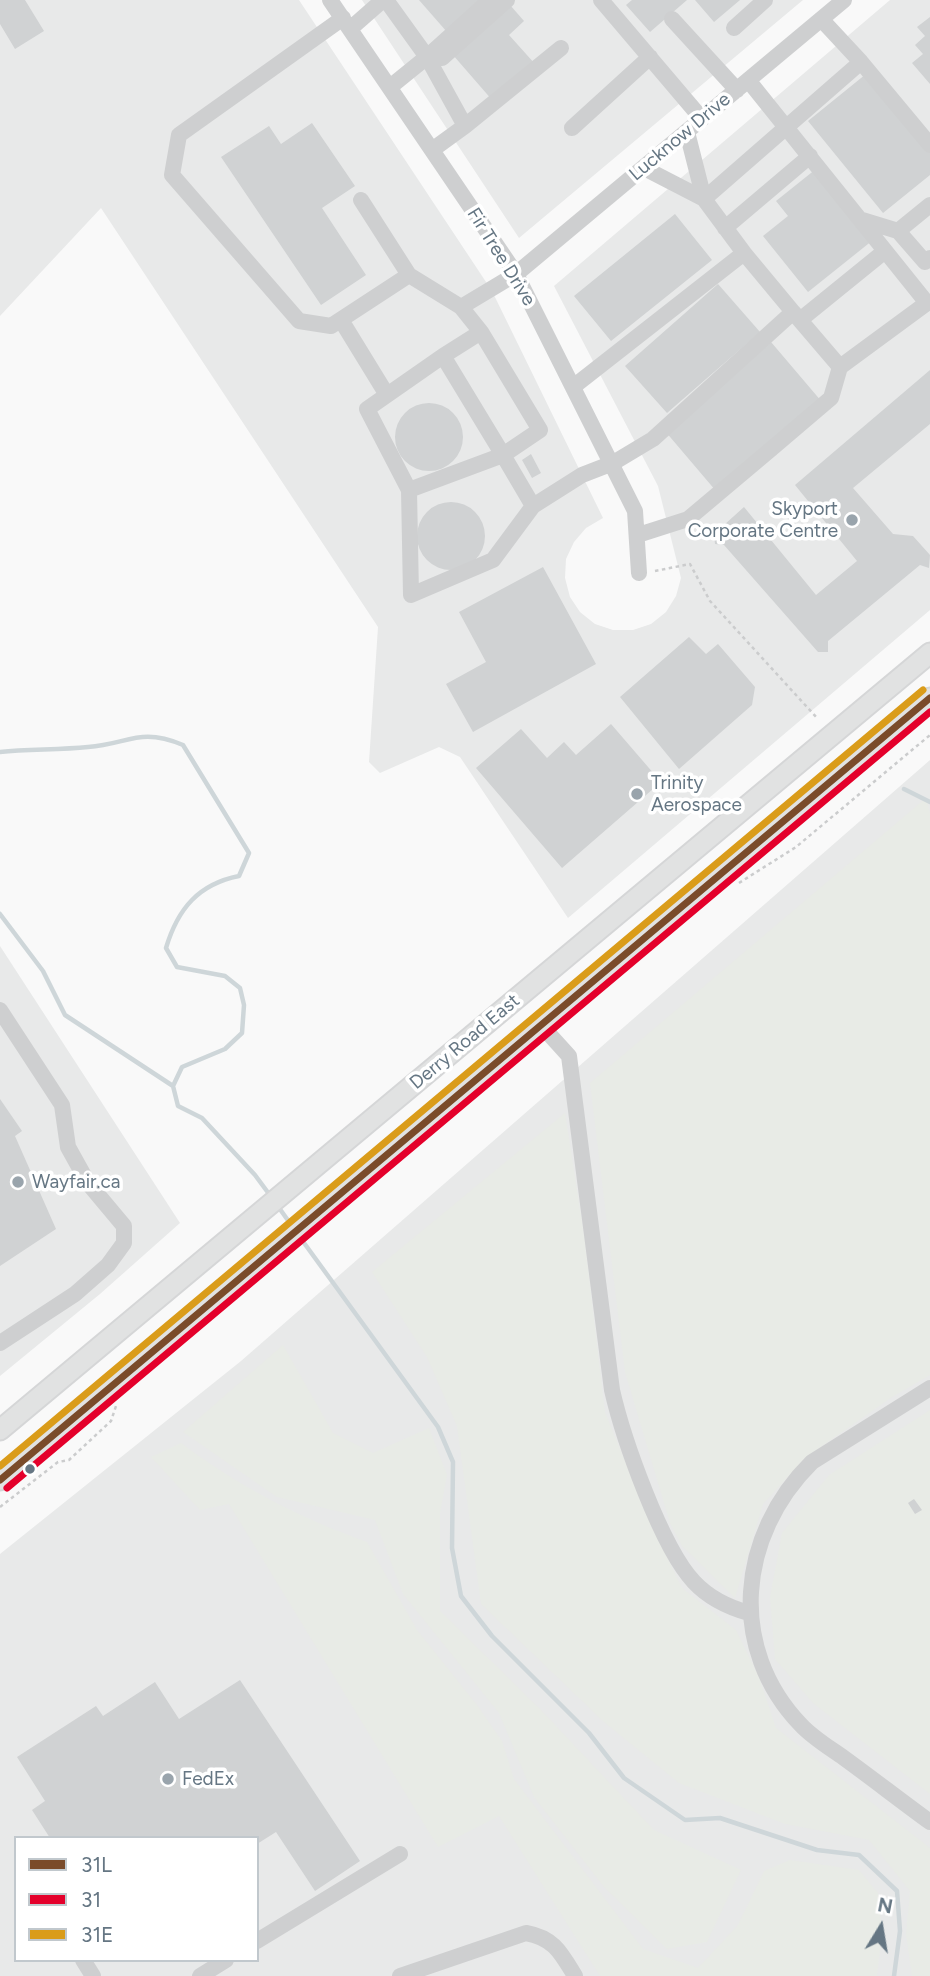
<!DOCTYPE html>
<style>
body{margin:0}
#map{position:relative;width:930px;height:1976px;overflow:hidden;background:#f9f9f9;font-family:Figtree,sans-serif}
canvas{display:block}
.legend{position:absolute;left:14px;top:1836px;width:245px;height:126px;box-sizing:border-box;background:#fff;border:2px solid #c1c8cd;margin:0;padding:9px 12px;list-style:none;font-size:21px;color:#657683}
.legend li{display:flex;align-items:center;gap:14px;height:35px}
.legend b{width:35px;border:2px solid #c1c8cd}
.north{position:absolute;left:846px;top:1892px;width:70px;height:70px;-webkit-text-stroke:5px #fff;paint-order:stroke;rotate:11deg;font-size:19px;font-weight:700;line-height:28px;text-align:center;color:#657683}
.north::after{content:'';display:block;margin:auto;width:24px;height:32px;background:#657683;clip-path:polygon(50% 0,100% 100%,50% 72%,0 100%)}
</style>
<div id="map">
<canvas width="930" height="1976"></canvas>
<ul class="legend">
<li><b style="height:9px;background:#7a4b2a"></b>31L</li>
<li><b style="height:9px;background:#e4002b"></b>31</li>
<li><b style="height:9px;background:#da9c1a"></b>31E</li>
</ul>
<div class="north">N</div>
</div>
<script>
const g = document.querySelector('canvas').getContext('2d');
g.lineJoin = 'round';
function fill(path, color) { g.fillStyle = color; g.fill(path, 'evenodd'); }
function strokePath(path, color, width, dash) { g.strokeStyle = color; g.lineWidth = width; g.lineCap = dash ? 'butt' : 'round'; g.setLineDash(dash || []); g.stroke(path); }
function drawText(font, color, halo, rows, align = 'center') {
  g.font = font + ' Figtree,sans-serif'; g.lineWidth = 7; g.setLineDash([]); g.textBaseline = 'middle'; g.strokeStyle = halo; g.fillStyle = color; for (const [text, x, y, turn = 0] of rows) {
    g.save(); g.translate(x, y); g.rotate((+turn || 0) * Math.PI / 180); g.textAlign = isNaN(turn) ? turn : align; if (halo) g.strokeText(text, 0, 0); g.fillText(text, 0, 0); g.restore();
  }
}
fill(new Path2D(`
 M0 0H299L492 291 603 518 586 528 574 542 566 559 565 578 570 597 580 612 595 624 613 630H633L651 624 666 612 676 596 681 578 658 486 554 286 890 0H930V610L568 918 460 757 439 747 380 773 369 762 378 627 101 208 0 316Z
 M362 0H803L519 238Z
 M930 760V1976H0V1554L241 1361ZM16 1838H257V1960H16Z
 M0 946 180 1223 100 1294 0 1376Z`), '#e8e9e9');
fill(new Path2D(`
 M926 798 930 813V1375L892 1397 805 1458 763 1504 735 1598 682 1546 670 1523 625 1372 590 1083Z
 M565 1113 584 1235 605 1412 648 1518 682 1588 736 1630 759 1677 776 1728 930 1848V1976H912L906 1934 910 1891 869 1840 785 1824 679 1783 604 1722 481 1604 457 1426 427 1357 372 1272Z
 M283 1345 333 1433 373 1453 429 1428 447 1475 440 1513V1611L540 1709 654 1830 741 1870 707 1942 667 1949 604 1887 534 1797 499 1713 403 1594 375 1520 277 1497 183 1432Z
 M930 1410V1794L813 1703 775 1659 770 1597 782 1533 829 1475Z
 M181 1443C238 1486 300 1518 367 1542L417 1630 477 1705 502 1741 514 1779 643 1949 698 1968 738 1925 764 1871 790 1860 859 1870 878 1893 882 1933 877 1976H600L499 1816 438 1847 229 1504 200 1510 151 1457Z`), '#e8ebe6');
strokePath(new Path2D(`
 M0 752C29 749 58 750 88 747 129 744 139 727 183 745L249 853 239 876C199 884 178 908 166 948L177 967 225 976 240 988 244 1005 242 1033 225 1049 182 1067 173 1086 178 1106 202 1118 255 1175 272 1198
 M904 789 930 802
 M0 914 43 971 65 1015 173 1086
 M277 1205 292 1226
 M299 1236 438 1427 453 1462 452 1548 461 1596 492 1636 589 1733 624 1778 685 1820 720 1818 817 1850 859 1855 897 1891 900 1931 894 1976`), '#ced6d9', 4.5);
fill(new Path2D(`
 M0 0H25L44 31 15 49 0 24Z
 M419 0H483L447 32Z
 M632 0H687L650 32 626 5Z
 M695 0H740L714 22Z
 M510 5 524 21 509 35 535 64 493 101 453 55Z
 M930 17V84L912 63 923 54 915 45 925 36 917 27Z
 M866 74 930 153V175L883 213 808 121Z
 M312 123 355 186 322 208 366 275 321 305 221 157 269 126 281 144Z
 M816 169 873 240 808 292 763 236 788 216 776 201Z
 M675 214 712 260 611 341 574 296Z
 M718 284 760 332 667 413 625 366Z
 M771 342 822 402 716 491 665 431Z
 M930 370V424L853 488 893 534 913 536 930 555 929 568 920 565 828 641V652H818L724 545 715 544 714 534 744 507 816 595 857 561 795 485Z
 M395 437a34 34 0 1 1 68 0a34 34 0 1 1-68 0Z
 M531 454 541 473 532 478 522 460Z
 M417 536a34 34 0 1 1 68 0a34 34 0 1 1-68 0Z
 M543 567 596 664 473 732 446 684 486 662 459 612Z
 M689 637 706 654 718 644 755 687 752 705 679 769 620 697Z
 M611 724 661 782 562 868 476 768 521 729 547 758 564 742 576 755Z
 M0 1099 22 1131 15 1136 56 1229 0 1266Z
 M914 1499 922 1510 915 1514 908 1503Z
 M240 1680 360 1861 315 1891 276 1832 257 1844V1838H50L32 1810 45 1801 17 1757 96 1706 103 1716 155 1682 179 1719Z`), '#d0d2d3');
const major = new Path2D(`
 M0 1430 930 653
 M0 1480 930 698`);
strokePath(major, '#d5d6d7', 23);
strokePath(new Path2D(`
 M655 571 690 564 710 601 818 719
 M739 883 796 847 930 735
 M0 1507 58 1462 69 1460 111 1421 116 1406`), '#cbcccd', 2.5, [3.5, 3.5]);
strokePath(new Path2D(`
 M330 0 516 274 635 511 639 573
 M386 0 427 57 490 0
 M601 0 702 119
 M343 18 179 135 172 175 299 321 331 326 409 275 361 200
 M672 19 737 90
 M734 28 765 0
 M350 29 383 0
 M442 58 507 0
 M861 62 930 145
 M748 80 927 303 840 367
 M390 87 427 57 465 126 432 150
 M465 126 561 48
 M572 128 650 57
 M687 132 704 199 744 253
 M644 168 704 199
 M704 199 861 62 821 19
 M862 220 898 231 925 262 930 258
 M725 228 810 156
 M898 231 930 205
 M409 275 461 307 481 332 540 430 503 455 443 356 481 332
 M461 307 516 274 844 0
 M341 320 387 395
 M800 320 885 251
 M443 356 367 409 409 490 411 595 493 560 533 506
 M409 490 503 455 533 506 582 475 613 463 653 439 793 312 744 253 573 387
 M638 535 688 519 770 450 831 398 840 367 793 312
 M0 1010 62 1105 68 1147 88 1183 124 1226V1243L108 1265 75 1294 0 1343
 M540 1024 569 1056 612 1390C623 1438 661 1547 694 1582 709 1598 727 1607 749 1613
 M930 1388 812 1462C738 1535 727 1648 801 1725 813 1738 830 1748 844 1758 873 1779 901 1801 930 1822
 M257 1941 400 1854
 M83 1960 93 1976
 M200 1976 226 1960
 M400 1976 526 1933C554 1938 561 1953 575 1976`), '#cecfd0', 16);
strokePath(major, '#e1e2e2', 19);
strokePath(new Path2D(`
 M0 1480 930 698`), '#7a4b2a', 7);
strokePath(new Path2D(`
 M7 1488 930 712`), '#e4002b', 7);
strokePath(new Path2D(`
 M0 1466 923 690`), '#da9c1a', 7);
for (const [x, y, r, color] of [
 [852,520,7,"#99a4ac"],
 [637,794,7,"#99a4ac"],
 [18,1182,7,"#99a4ac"],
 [30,1469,6,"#657683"],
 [168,1779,7,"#99a4ac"]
]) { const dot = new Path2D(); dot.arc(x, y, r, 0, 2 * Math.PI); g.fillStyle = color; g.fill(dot); strokePath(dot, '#fff', 2.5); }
drawText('19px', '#657683', '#fff', [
 ["Lucknow Drive",680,137,-40],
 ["Fir Tree Drive",501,257,58],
 ["Derry Road East",465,1042,-40]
]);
drawText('19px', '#657683', '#fff', [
 ["Skyport",838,509,"right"],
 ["Corporate Centre",838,531,"right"],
 ["Trinity",651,783],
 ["Aerospace",651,805],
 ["Wayfair.ca",32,1182],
 ["FedEx",182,1779]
], 'left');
</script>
